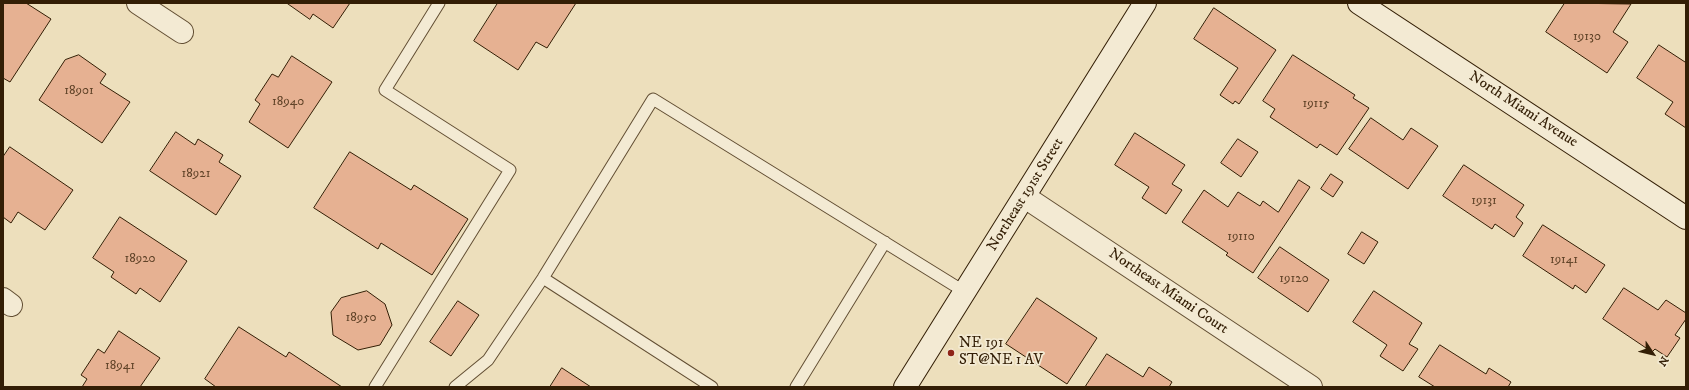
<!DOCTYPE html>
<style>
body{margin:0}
#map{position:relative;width:1689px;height:390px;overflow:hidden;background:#eddfbc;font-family:"IM FELL DW Pica",serif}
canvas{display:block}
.frame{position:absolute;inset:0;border:4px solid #331e05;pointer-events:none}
.north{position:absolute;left:1633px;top:334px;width:40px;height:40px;-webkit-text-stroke:3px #f3ead3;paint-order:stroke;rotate:125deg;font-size:11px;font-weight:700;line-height:16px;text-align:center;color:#331e05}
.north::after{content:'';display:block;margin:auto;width:14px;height:18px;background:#331e05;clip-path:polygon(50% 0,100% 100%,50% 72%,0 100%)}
</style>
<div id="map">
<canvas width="1689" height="390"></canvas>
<div class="frame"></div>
<div class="north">N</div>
</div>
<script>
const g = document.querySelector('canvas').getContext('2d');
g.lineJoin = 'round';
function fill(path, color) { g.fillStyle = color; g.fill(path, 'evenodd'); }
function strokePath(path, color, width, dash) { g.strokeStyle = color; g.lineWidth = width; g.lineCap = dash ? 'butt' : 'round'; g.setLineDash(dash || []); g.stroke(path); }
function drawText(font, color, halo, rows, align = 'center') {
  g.font = font + ' "IM FELL DW Pica",serif'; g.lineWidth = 3.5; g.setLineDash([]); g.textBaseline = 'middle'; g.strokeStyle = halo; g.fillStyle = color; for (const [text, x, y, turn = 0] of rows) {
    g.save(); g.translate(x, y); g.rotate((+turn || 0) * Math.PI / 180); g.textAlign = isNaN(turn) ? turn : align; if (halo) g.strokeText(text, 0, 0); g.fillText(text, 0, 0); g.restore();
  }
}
const building = new Path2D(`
 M3 3H26L51 19 10 82 3 78Z
 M287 3H350L333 28 313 14 310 19Z
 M498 3H576L547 48 536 42 518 70 474 41Z
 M1565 3 1631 4 1613 32 1628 42 1607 73 1546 32Z
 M1214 8 1276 50 1239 104 1235 101 1233 104 1220 95 1238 68 1194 39Z
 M1659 45 1685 62 1686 61V128L1665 114 1673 102 1637 78Z
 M79 55 106 74 100 83 130 102 102 143 39 100 65 60Z
 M1293 55 1355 95 1353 98 1369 108 1337 155 1320 144 1317 148 1270 117 1275 109 1263 101Z
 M292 56 332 82 288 148 249 122 260 104 255 100 272 74 278 77Z
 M1371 118 1403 140 1411 128 1438 146 1408 189 1349 149Z
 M176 132 195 145 198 139 223 155 219 162 241 176 216 215 150 171Z
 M1135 133 1185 165 1172 184 1182 190 1166 214 1142 198 1149 187 1115 165Z
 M1238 139 1258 152 1241 177 1221 163Z
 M10 147 73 190 45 230 18 212 11 223 3 217V157Z
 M350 152 411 190 414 185 468 219 432 275 381 243 378 249 314 208Z
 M1464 165 1524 205 1516 217 1523 223 1514 237 1495 224 1492 229 1443 196Z
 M1331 174 1343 182 1333 197 1321 189Z
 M1299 180 1310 187 1253 273 1226 255 1228 253 1182 222 1204 190 1228 207 1238 192 1260 206 1263 201 1278 212Z
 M120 217 187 261 160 302 140 288 136 294 111 277 114 272 93 258Z
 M1543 225 1605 265 1586 293 1575 285 1573 289 1523 256Z
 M1362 232 1378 242 1364 264 1348 254Z
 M1280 247 1329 280 1308 312 1258 278Z
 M1624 288 1658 310 1666 300 1686 313V319L1675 335 1680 338 1667 357 1655 349 1652 352 1603 319Z
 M367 291 385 304 392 325 380 345 358 350 333 335 331 312 341 298Z
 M1374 291 1422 323 1409 344 1418 349 1403 371 1380 356 1387 345 1353 322Z
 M1037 298 1097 338 1067 384 1006 344Z
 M458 301 479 315 451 356 430 342Z
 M239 327 286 357 289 352 342 387H216L205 379Z
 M119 331 160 358 140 387H82L87 379 81 375 98 349 104 353Z
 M1440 345 1486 374 1489 368 1511 382 1508 387H1435L1419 377Z
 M1107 354 1143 377 1149 367 1172 382 1169 387H1088L1086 386Z
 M562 368 591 387H550Z`);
fill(building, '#e6b192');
strokePath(building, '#331e05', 1);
const lane = new Path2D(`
 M543 278 712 387
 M375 387 510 170 385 90 439 3
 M455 387 488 360 543 278 653 99 965 292
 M796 387 885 242`);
const street = new Path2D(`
 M138 3 182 32
 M1025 197 1311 387
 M3 299 11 305`);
const secondary = new Path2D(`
 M1359 3 1686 218
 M905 387 1145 3`);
strokePath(lane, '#624e33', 13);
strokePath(street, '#624e33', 24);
strokePath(secondary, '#331e05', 24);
strokePath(lane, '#f3ead3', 11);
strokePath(street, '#f3ead3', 22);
strokePath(secondary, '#f3ead3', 22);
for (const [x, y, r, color] of [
 [951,353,4,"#8f2418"]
]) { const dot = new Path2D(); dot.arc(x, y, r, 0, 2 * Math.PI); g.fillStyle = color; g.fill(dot); strokePath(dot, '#f3ead3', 1.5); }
drawText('13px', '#604328', null, [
 ["19130",1587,37],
 ["18901",79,91],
 ["18940",288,102],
 ["19115",1316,104],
 ["18921",196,174],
 ["19131",1484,201],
 ["19110",1241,237],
 ["18920",140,259],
 ["19141",1564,260],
 ["19120",1294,279],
 ["18950",361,318],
 ["18941",120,366]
]);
drawText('15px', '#331e05', '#f3ead3', [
 ["North Miami Avenue",1523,110,33],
 ["Northeast 191st Street",1026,195,-58],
 ["Northeast Miami Court",1168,292,34]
]);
drawText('15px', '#331e05', '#f3ead3', [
 ["NE 191",959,344],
 ["ST@NE 1 AV",959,361]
], 'left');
</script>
